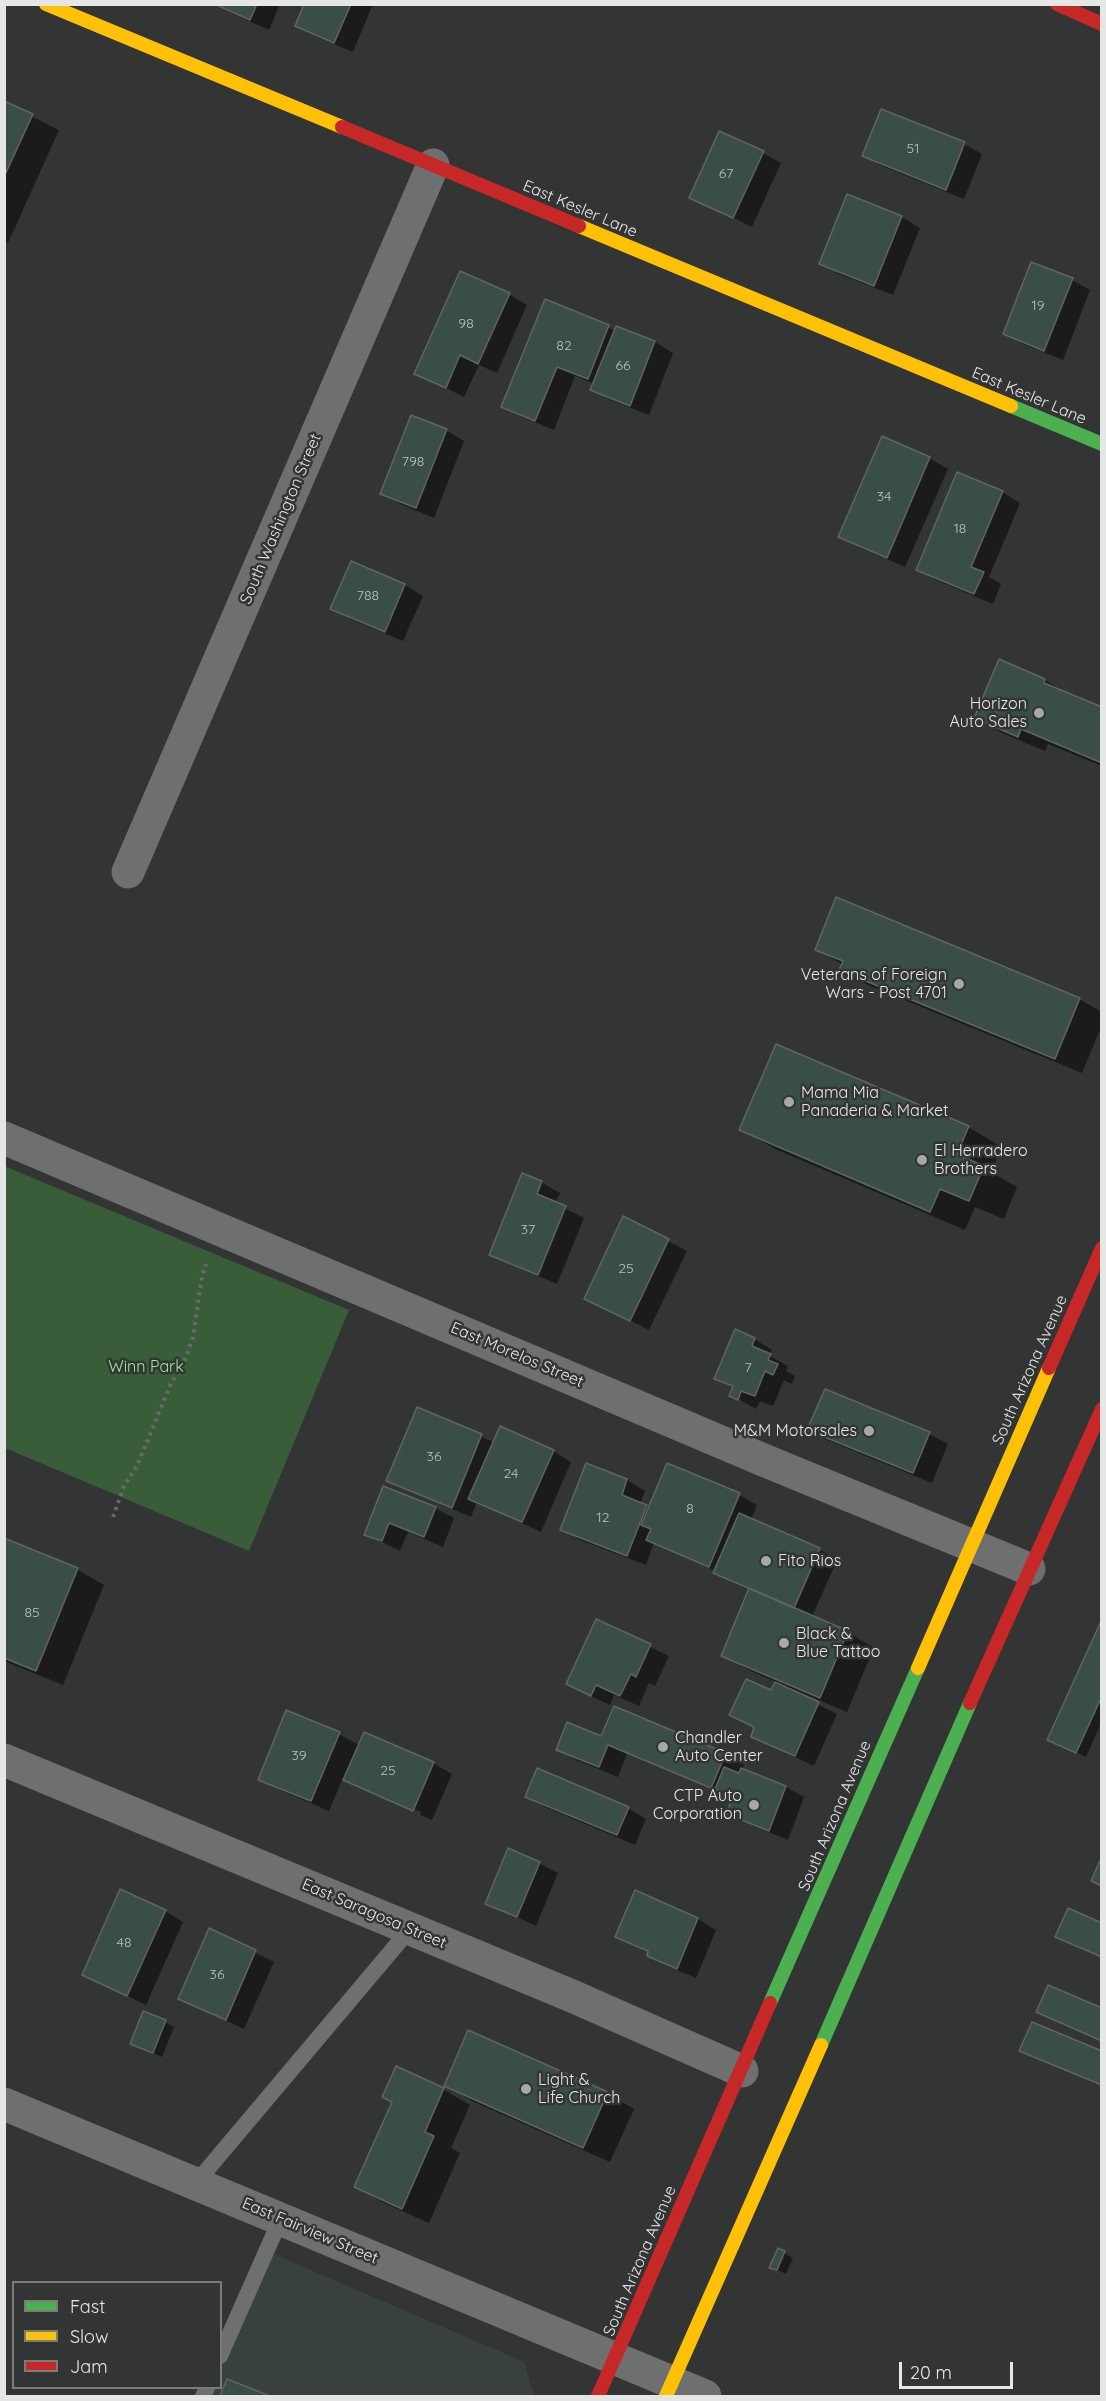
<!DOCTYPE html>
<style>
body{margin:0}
#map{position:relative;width:1106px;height:2401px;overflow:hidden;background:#333434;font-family:Quicksand,sans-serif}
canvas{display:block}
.frame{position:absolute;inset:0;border:6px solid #e5e7e7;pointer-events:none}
.legend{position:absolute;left:12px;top:2281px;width:210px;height:108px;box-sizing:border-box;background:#323534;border:2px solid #7a7c7c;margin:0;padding:8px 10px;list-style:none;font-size:18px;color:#e5e7e7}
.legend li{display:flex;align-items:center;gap:12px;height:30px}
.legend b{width:30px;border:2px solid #7a7c7c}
.scale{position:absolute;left:899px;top:2362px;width:114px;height:27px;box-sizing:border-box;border:3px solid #e5e7e7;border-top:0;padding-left:8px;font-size:18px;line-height:21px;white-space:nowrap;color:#e5e7e7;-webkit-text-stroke:4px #323534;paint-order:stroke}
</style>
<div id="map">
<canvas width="1106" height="2401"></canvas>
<div class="frame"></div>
<ul class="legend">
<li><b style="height:8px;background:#4caf50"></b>Fast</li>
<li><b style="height:8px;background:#ffc107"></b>Slow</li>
<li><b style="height:8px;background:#c62828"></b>Jam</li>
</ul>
<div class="scale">20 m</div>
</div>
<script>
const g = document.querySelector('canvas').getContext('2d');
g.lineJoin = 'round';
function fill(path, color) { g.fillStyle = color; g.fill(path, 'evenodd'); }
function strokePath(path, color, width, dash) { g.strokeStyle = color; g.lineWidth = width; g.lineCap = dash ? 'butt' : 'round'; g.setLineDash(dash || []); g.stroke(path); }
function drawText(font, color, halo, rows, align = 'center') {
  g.font = font + ' Quicksand,sans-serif'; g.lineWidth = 5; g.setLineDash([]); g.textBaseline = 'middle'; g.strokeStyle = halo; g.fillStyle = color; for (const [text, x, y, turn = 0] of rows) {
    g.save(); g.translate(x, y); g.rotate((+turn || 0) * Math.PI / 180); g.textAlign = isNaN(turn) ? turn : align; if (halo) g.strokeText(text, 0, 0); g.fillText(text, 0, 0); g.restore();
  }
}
fill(new Path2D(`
 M260 2248 524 2362 534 2396H195L199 2388H220L221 2338Z`), '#384040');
fill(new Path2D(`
 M4 1166 349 1310 249 1551 5 1448Z`), '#395c39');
fill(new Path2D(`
 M211 4H280L269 30Z
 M306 4H373L353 52 315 36 297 26Z
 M4 103 59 130 8 243 4 241Z
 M964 144 982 154 964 199 882 166 864 155Z
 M763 153 781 163 752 227 691 197Z
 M848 196 902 217 920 228 893 295 839 274 821 263Z
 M1072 280 1090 290 1063 360 1023 344 1005 334Z
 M509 294 527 305 497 373 479 365 464 397 416 373Z
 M545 301 616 331 617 328 655 342 673 353 649 415 611 400 592 389 595 384 575 376 554 430 522 417 503 407Z
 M446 430 464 441 434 518 400 504 382 494Z
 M882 438 929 458 948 469 905 567 858 547 840 537Z
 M1002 492 1020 503 989 577 1001 584 993 604 936 580 918 570Z
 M352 563 405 585 423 596 403 641 350 619 332 608Z
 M1000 661 1045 680 1071 696 1102 709V766L1048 744 1045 751 1002 733 976 718Z
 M817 949 1079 999 1102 1012V1025L1082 1073 868 985 841 969 843 965Z
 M968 1127 1002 1147 991 1172 1017 1187 1004 1219 975 1207 965 1230 775 1149 741 1129Z
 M541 1182 560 1193 555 1203 584 1218 557 1284 509 1264 490 1254Z
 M624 1218 687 1251 649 1330 586 1298Z
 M754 1339 772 1350 770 1356 788 1366 786 1371 795 1376 792 1384 784 1380 773 1406 760 1401 756 1409 731 1395 734 1388 716 1378Z
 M825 1391 929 1434 948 1444 932 1483 827 1440 809 1429Z
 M417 1409 494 1442 553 1451 571 1462 541 1532 477 1502 471 1517 406 1490 388 1480Z
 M627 1480 645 1491 640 1504 650 1508 739 1495 757 1505 751 1520 793 1605 796 1606 820 1550 837 1560 812 1617 847 1632 874 1648 847 1712 795 1690 794 1693 837 1714 814 1766 752 1736 756 1728 731 1715 772 1692 776 1682 749 1670 723 1655 750 1590 733 1583 715 1573 716 1571 654 1543 646 1565 580 1540 562 1530Z
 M384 1488 435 1508 454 1518 443 1547 408 1532 400 1551 366 1534Z
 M4 1539 78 1570 104 1585 63 1685 4 1661Z
 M597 1621 669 1656 655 1686 649 1683 639 1706 614 1695 610 1705 586 1694Z
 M1102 1622V1721L1086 1757 1058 1744Z
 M614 1708 725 1754 744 1765 742 1770 786 1787 804 1797 788 1840 746 1823 728 1813 734 1798 730 1796 627 1754 618 1777 576 1760 558 1749 602 1738Z
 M339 1734 359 1745 364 1734 433 1763 452 1774 432 1820 420 1815 421 1812 362 1786V1789L343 1778 329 1811 278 1789 260 1779Z
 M527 1797 628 1808 646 1819 635 1845 545 1807Z
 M539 1863 558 1873 536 1926 487 1903Z
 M636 1892 698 1919 716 1930 696 1978 667 1966 648 1955 649 1953 617 1936Z
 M165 1911 183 1922 146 2005 84 1975Z
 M210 1930 274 1962 244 2029 180 1999Z
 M165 2022 174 2027 162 2057 132 2043Z
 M397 2068 444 2090 470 2105 451 2148 460 2153 429 2223 382 2202 356 2186 394 2102Z
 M446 2085 607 2093 634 2109 610 2162 472 2101Z
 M784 2253 793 2258 786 2274 771 2267Z
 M228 2381 266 2396H221Z`), '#0007');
const building = new Path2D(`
 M214 4H257L250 20Z
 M304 4H351L334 43 295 26Z
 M4 101 33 114 4 177Z
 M881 109 965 142 946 190 862 156Z
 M719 131 764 151 733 218 689 198Z
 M847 194 902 216 874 286 819 264Z
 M1031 262 1073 278 1044 351 1003 334Z
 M460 271 510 293 478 364 460 355 446 388 414 374Z
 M545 299 609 325 588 379 557 367 535 421 501 407Z
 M616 326 655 341 630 406 590 390Z
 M411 415 447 429 416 508 380 494Z
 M882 436 930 457 887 558 838 537Z
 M957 472 1003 491 971 567 984 572 974 594 916 570Z
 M351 561 405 584 385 632 330 609Z
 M999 659 1045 679 1044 683 1102 707V763L1021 729 1018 737 974 718Z
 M836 897 1080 998 1055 1059 839 970 843 961 815 950Z
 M776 1044 969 1126 957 1154 984 1166 969 1201 940 1189 930 1212 739 1130Z
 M522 1173 542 1181 537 1194 566 1206 538 1275 489 1255Z
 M623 1216 669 1239 630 1321 584 1299Z
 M735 1329 755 1338 752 1346 771 1354 768 1360 778 1364 773 1375 765 1371 755 1396 741 1391 738 1400 729 1396 733 1386 714 1379Z
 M825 1389 930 1432 913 1473 807 1430Z
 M417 1407 482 1434 452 1508 386 1481Z
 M500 1426 554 1450 522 1522 468 1499Z
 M586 1463 627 1479 622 1495 647 1505 627 1556 560 1530Z
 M667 1463 740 1493 709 1567 646 1540 651 1529 641 1525Z
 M383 1486 436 1507 424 1537 389 1523 382 1541 364 1535Z
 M739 1513 820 1548 794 1608 713 1573Z
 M4 1538 78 1568 36 1671 4 1658Z
 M749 1588 848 1631 820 1698 721 1656Z
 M596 1619 651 1644 636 1677 631 1674 620 1696 596 1685 591 1696 566 1684Z
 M1102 1619V1696L1076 1753 1047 1740Z
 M746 1679 771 1690 775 1682 819 1702 795 1756 751 1737 754 1727 729 1715Z
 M614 1706 726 1753 711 1788 608 1745 599 1767 556 1750 567 1722 601 1736Z
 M286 1710 340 1732 311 1801 258 1780Z
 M364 1732 434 1762 413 1811 343 1780Z
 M724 1767 739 1773 741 1768 786 1786 769 1831 726 1814 733 1796 715 1789Z
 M537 1768 629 1807 617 1835 525 1797Z
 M508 1848 540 1862 517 1917 485 1904Z
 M1102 1856V1886L1091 1881Z
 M120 1889 166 1910 127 1996 82 1975Z
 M635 1890 698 1918 677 1969 647 1956 648 1951 615 1937Z
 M1068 1908 1102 1923V1957L1055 1937Z
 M209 1928 256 1950 226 2020 178 1999Z
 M1048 1985 1102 2008V2041L1036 2012Z
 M143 2011 166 2020 153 2053 130 2044Z
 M1032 2022 1102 2051V2085L1019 2051Z
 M468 2030 608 2092 583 2148 444 2086Z
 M396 2066 444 2088 425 2132 434 2136 402 2209 354 2187 392 2102 382 2097Z
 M778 2248 785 2251 777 2270 769 2268Z
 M227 2379 270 2396H220Z`);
fill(building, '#3a4e49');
strokePath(building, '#626363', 1.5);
strokePath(new Path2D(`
 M113 1517 124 1486 137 1466 171 1383 183 1365 193 1337 202 1276 206 1264`), '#696a6a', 4, [3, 4.5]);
strokePath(new Path2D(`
 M195 2184 410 1929
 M220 2356 281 2218
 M203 2396 207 2388`), '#6e6f6f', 16);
strokePath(new Path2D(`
 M128 872 433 165
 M4 1138 761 1459 1029 1569
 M4 1760 572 1996 742 2071
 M4 2104 705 2396`), '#6e6f6f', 33);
strokePath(new Path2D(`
 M1011 406 1102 444
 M770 2003 918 1668
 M821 2045 970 1703`), '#4caf50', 14);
strokePath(new Path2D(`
 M46 4 342 127
 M579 226 1011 406
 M918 1668 1049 1368
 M666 2396 821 2045`), '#ffc107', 14);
strokePath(new Path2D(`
 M1057 4 1102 24
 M342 127 579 226
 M1049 1368 1102 1248
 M970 1703 1102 1409
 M598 2396 770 2003`), '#c62828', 14);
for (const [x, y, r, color] of [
 [1039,713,6,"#a7a8a8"],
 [959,984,6,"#a7a8a8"],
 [789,1102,6,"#a7a8a8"],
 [922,1160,6,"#a7a8a8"],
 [869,1431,6,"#a7a8a8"],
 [766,1561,6,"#a7a8a8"],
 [784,1643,6,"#a7a8a8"],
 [663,1747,6,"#a7a8a8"],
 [754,1805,6,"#a7a8a8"],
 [526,2089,6,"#a7a8a8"]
]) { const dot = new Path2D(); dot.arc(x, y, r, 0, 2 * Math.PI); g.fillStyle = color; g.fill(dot); strokePath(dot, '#323534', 2); }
drawText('14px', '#bac1c0', null, [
 ["51",913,149],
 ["67",726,174],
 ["19",1038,306],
 ["98",466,324],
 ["82",564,346],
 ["66",623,366],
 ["798",413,462],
 ["34",884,497],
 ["18",960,529],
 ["788",368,596],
 ["37",528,1230],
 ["25",626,1269],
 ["7",748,1368],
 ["36",434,1457],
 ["24",511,1474],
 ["8",690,1509],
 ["12",603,1518],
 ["85",32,1613],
 ["39",299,1756],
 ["25",388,1771],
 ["48",124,1943],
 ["36",217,1975]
]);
drawText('16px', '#e5e7e7', '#323534', [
 ["East Kesler Lane",580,209,23],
 ["East Kesler Lane",1029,396,23],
 ["South Washington Street",281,519,-67],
 ["East Morelos Street",517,1355,23],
 ["South Arizona Avenue",1030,1370,-66],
 ["South Arizona Avenue",835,1816,-67],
 ["East Saragosa Street",374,1914,23],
 ["East Fairview Street",310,2231,23],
 ["South Arizona Avenue",640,2261,-67]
]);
drawText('16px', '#e5e7e7', '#323534', [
 ["Horizon",1027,704,"right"],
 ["Auto Sales",1027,722,"right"],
 ["Veterans of Foreign",947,975,"right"],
 ["Wars - Post 4701",947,993,"right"],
 ["Mama Mia",801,1093],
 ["Panaderia & Market",801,1111],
 ["El Herradero",934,1151],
 ["Brothers",934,1169],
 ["M&M Motorsales",857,1431,"right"],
 ["Fito Rios",778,1561],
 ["Black &",796,1634],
 ["Blue Tattoo",796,1652],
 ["Chandler",675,1738],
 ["Auto Center",675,1756],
 ["CTP Auto",742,1796,"right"],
 ["Corporation",742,1814,"right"],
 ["Light &",538,2080],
 ["Life Church",538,2098]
], 'left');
drawText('16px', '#9ce89c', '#323534', [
 ["Winn Park",146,1367]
]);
</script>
